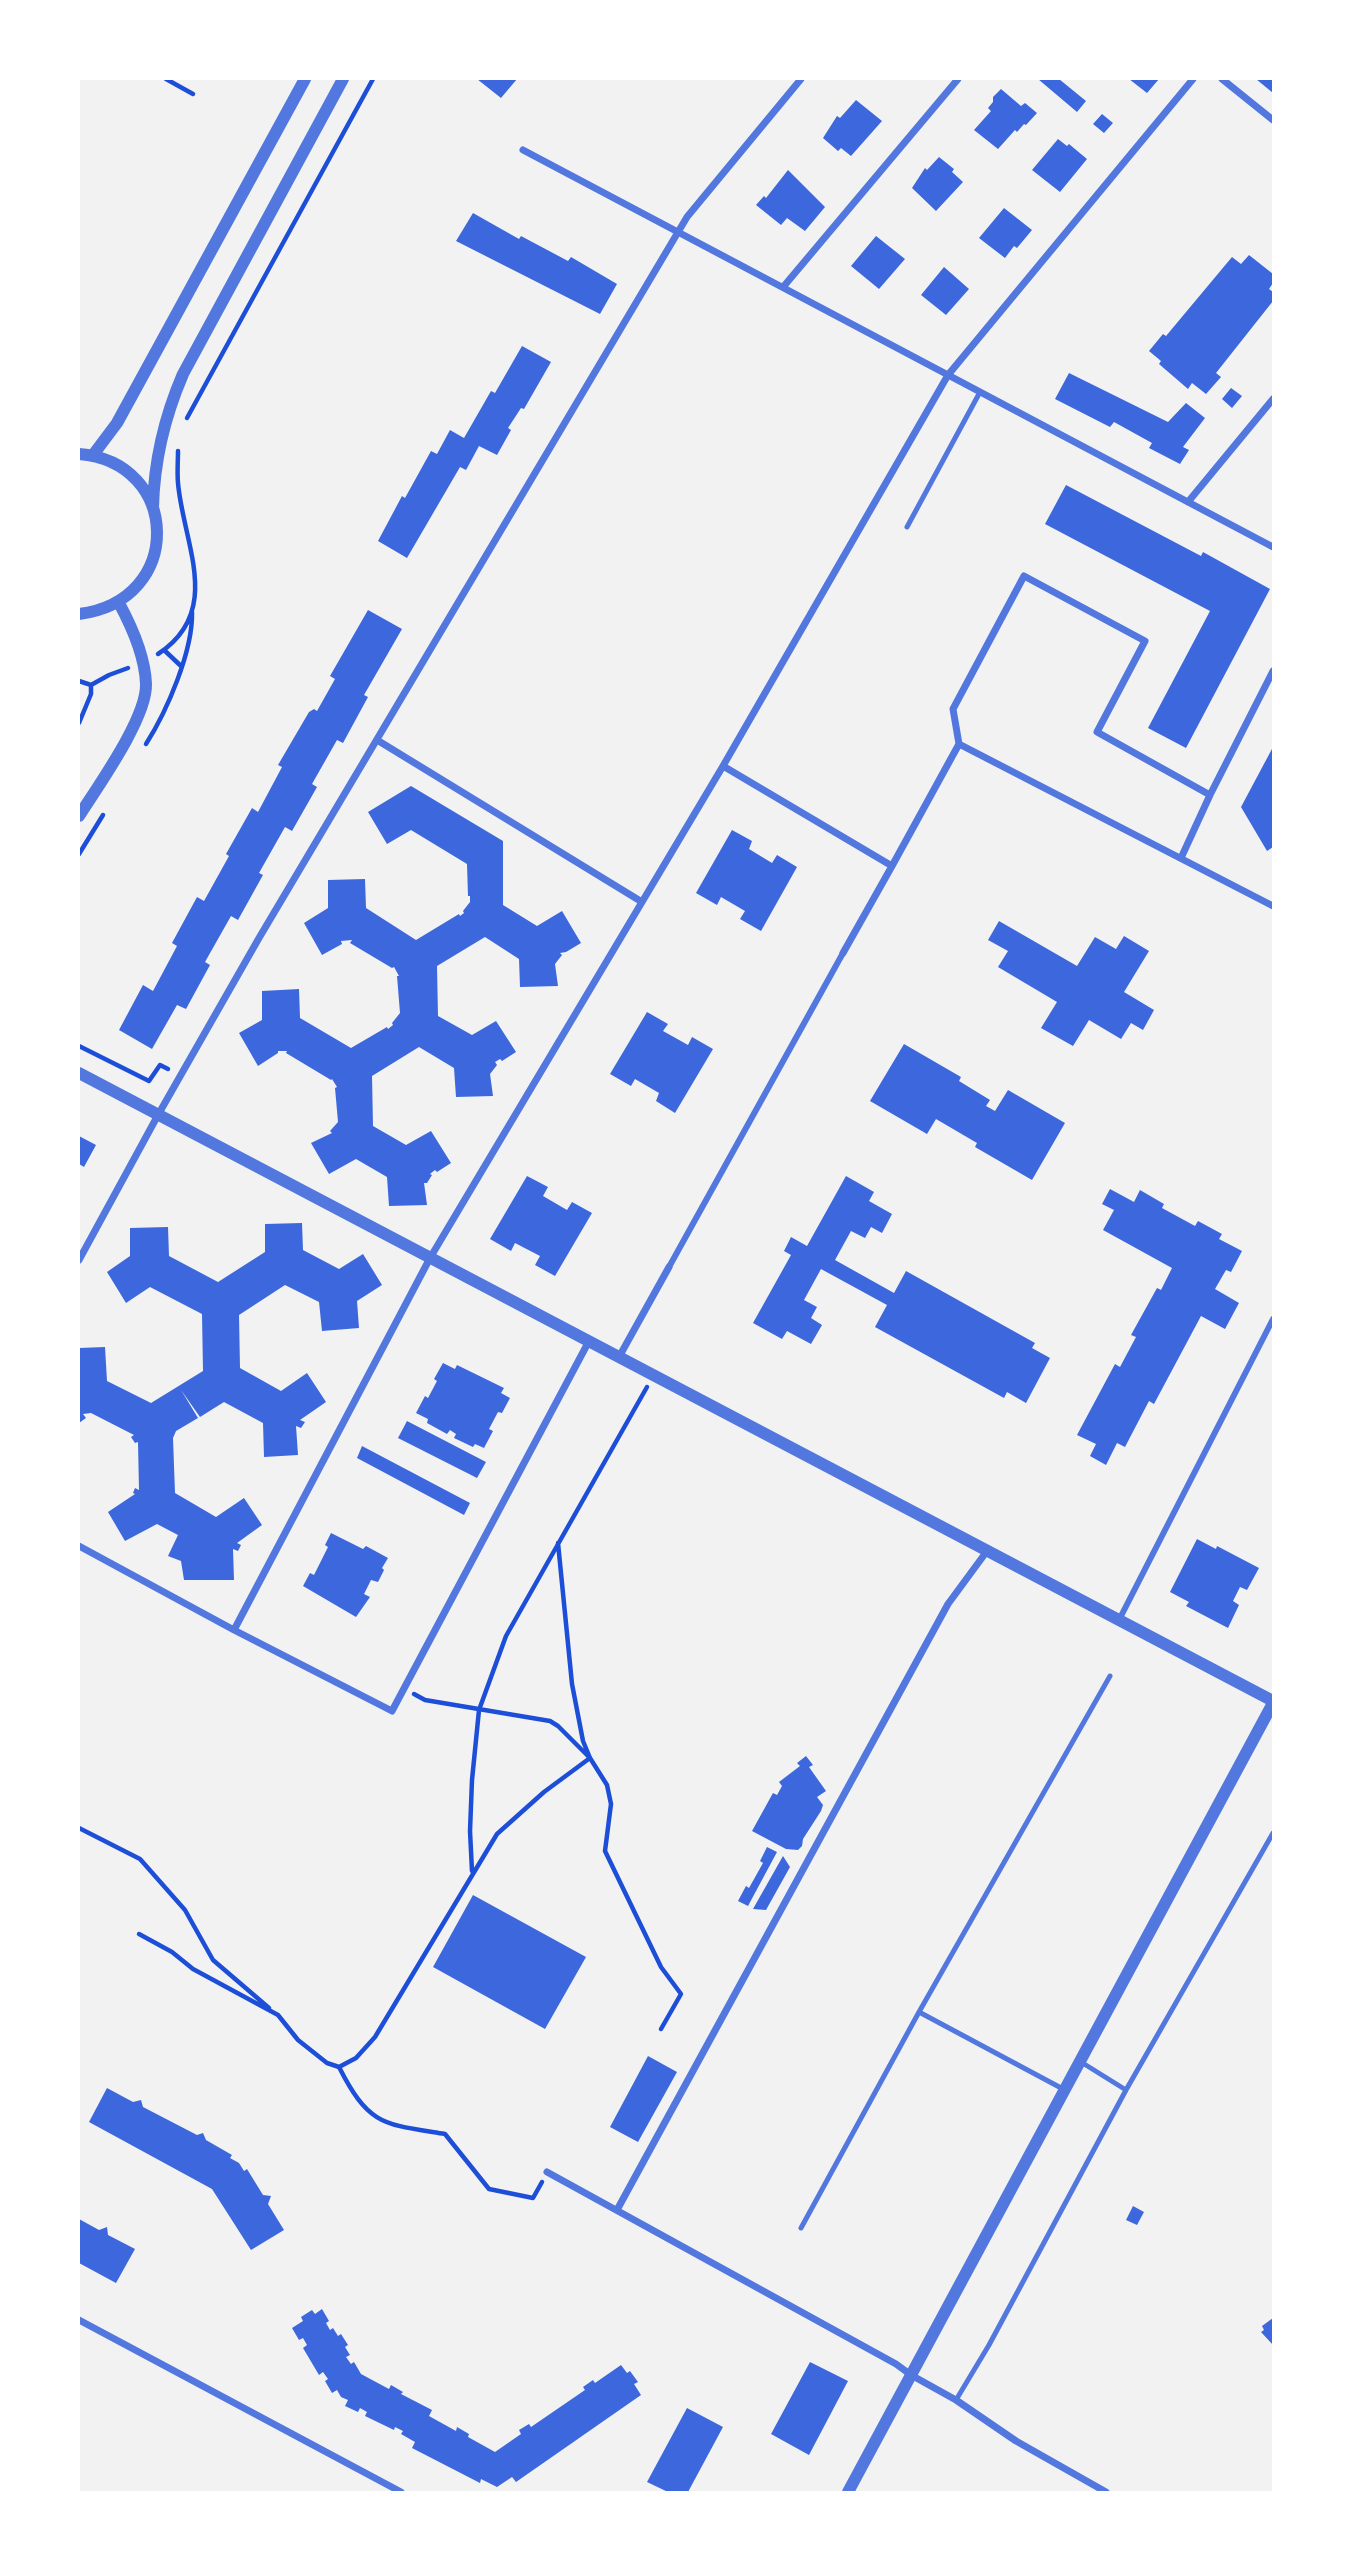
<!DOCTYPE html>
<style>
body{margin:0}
#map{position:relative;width:1352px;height:2571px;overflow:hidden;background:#f2f2f2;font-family:Helvetica,sans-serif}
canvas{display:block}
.frame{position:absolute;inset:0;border:80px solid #fff;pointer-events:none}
</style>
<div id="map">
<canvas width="1352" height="2571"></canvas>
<div class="frame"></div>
</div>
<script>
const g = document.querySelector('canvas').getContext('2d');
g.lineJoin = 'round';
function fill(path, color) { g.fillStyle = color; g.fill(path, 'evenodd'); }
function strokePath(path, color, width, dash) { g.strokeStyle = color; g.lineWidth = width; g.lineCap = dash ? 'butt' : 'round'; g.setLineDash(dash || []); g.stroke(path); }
fill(new Path2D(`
 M477 79H517L501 98Z
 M1038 79H1059L1086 101 1077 112Z
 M1129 79H1159L1147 93Z
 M1256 79H1273V93Z
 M1001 89 1021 106 1025 103 1037 113 1026 125 1024 124 1017 132 1015 130 998 149 974 130 991 111 988 108 993 102V97Z
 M856 100 882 121 851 156 841 148 838 151 823 138 837 116 840 118Z
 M1102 114 1113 123 1104 133 1093 124Z
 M1058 139 1067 146 1069 144 1087 159 1060 192 1032 170Z
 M939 157 954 169 952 172 963 182 936 211 912 188 925 168 927 170Z
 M788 170 825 207 805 231 787 218 781 225 756 205 764 196 766 198Z
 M1004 208 1032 230 1017 248 1014 246 1005 258 979 238Z
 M473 213 519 239 521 236 568 261 571 257 617 284 600 314 456 241Z
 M876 236 905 259 879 289 851 266Z
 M1249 255 1273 274V283L1269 289 1273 292V301L1216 373 1221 377 1206 394 1192 383 1188 389 1159 364 1161 361 1149 351 1163 334 1166 336 1232 257 1241 264Z
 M944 267 969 289 946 315 921 295Z
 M522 346 551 362 524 409 521 408 508 428 511 430 497 455 479 446 466 470 460 467 407 558 378 541 402 496 405 498 431 451 437 454 450 430 464 438 491 391 495 393Z
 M1069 373 1168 422 1186 403 1205 418 1183 447 1189 450 1180 464 1149 448 1152 443 1114 422 1110 427 1055 399Z
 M1231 388 1242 396 1232 408 1222 399Z
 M1066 485 1201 556 1203 552 1270 589 1186 748 1148 728 1210 611 1045 524Z
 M368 610 402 629 364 695 368 697 343 743 337 740 312 784 317 787 292 831 285 827 259 873 263 875 238 920 231 916 205 962 210 965 186 1009 177 1005 152 1049 119 1030 143 985 153 991 177 946 172 943 197 897 204 901 229 856 226 854 252 808 258 812 282 767 278 765 309 712 314 709 317 711 335 679 330 676Z
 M1273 747V847L1267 851 1241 807Z
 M411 786 503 841V905L537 926 562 911 581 943 566 952 560 953 562 955 555 964 558 986 520 987 519 959 485 937 437 966 438 1016 472 1035 496 1021 516 1052 502 1061 500 1059 495 1062 497 1065 490 1074 493 1096 456 1097 454 1068 419 1047 372 1076 373 1126 406 1145 431 1131 451 1163 437 1172 435 1170 430 1174 432 1175 427 1183H424L427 1205 389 1206 387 1177 356 1159 329 1174 311 1143 332 1133 330 1131 338 1122 335 1088 337 1087 332 1079 331 1080 286 1053 287 1051H278V1053L258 1066 239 1033 262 1020V991L299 989 300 1018 351 1048 387 1027 388 1029 393 1025 392 1023 400 1013 397 976H399L394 967 392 968 350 943 352 940 341 941 342 944 322 955 304 923 328 908V880L365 879 366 908 416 940 459 914 460 916 464 913 463 911 470 902V896H468L467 864 411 830 387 844 368 812Z
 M732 830 752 841 749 849 772 863 777 855 797 867 761 931 740 919 745 911 721 897 717 905 696 893Z
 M999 921 1077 966 1095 937 1116 949 1124 936 1149 951 1124 992 1154 1010 1143 1030 1131 1023 1121 1039 1089 1020 1073 1046 1041 1028 1057 1002 998 967 1008 951 988 940Z
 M647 1012 668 1024 663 1031 688 1045 692 1037 713 1049 675 1113 656 1101 659 1093 635 1079 631 1086 610 1074Z
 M904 1044 961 1077 959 1081 990 1100 986 1106 995 1111 1008 1090 1065 1123 1032 1180 975 1147 977 1143 936 1119 927 1134 870 1101Z
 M79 1136 96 1145 84 1167 79 1164Z
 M527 1176 548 1187 543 1196 567 1210 572 1202 592 1213 555 1276 535 1265 540 1256 515 1243 511 1251 490 1239Z
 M846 1176 874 1192 869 1201 892 1214 882 1233 871 1227 865 1238 851 1231 835 1260 894 1293 906 1271 1035 1343 1032 1348 1050 1358 1026 1403 1007 1392 1004 1398 875 1327 887 1305 821 1269 804 1300 817 1307 811 1318 822 1325 811 1344 787 1331 782 1339 753 1323 791 1255 784 1251 791 1237 807 1246Z
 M1110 1189 1134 1202 1140 1190 1164 1204 1162 1208 1195 1226 1198 1221 1222 1234 1219 1239 1242 1251 1231 1272 1226 1270 1215 1289 1239 1303 1225 1329 1201 1316 1154 1404 1149 1401 1125 1447 1117 1443 1106 1465 1090 1456 1096 1444 1077 1435 1115 1364 1120 1367 1136 1337 1131 1335 1157 1288 1161 1290 1172 1268 1103 1230 1114 1210 1102 1204Z
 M302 1223 303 1250 339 1269 363 1254 382 1285 357 1301 359 1328 322 1331 319 1302 285 1285 239 1315 240 1368 281 1391 307 1373 326 1402 300 1420 305 1422 301 1428 296 1426 298 1455 264 1457 263 1423 224 1402 200 1417 181 1390 198 1418 176 1431 173 1438 175 1493 216 1517 244 1498 262 1525 237 1543 241 1545 238 1551 233 1549 234 1580H184L181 1561 168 1556 178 1535 157 1524 125 1541 108 1512 135 1494 133 1493 135 1488 139 1490 138 1442 135 1443 131 1437 134 1435 91 1413 83 1414 86 1418 79 1423V1348L105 1347 107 1381 151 1403 203 1371 202 1314 150 1287 126 1303 107 1272 130 1256V1228L168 1227 169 1256 218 1282 265 1252V1224Z
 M443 1363 455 1369 457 1365 504 1388 501 1393 510 1398 502 1413 498 1412 489 1429 493 1431 484 1448 475 1444 473 1447 454 1438 456 1434 450 1430 447 1434 427 1423 428 1419 416 1413 425 1396 428 1398 437 1381 434 1379Z
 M407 1421 486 1462 477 1478 398 1438Z
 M362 1446 470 1503 464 1515 357 1458Z
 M331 1533 363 1549 366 1546 388 1558 382 1568 384 1570 378 1582 371 1580 364 1594 370 1597 356 1617 303 1586 310 1573 314 1575 328 1547 325 1545Z
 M1197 1539 1216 1549 1217 1546 1259 1568 1247 1590 1240 1587 1233 1601 1239 1605 1228 1628 1186 1606 1189 1602 1170 1592Z
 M806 1756 813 1765 809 1767 826 1791 817 1797 823 1805 821 1811 803 1839 802 1846 798 1850 786 1849 752 1831 773 1793 777 1795 782 1786 779 1782 800 1766 797 1763Z
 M767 1847 777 1852 748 1906 738 1901 746 1886 749 1888 763 1863 760 1861Z
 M783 1856 790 1867 766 1910 753 1909Z
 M473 1895 586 1957 545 2029 433 1967Z
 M648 2056 677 2072 638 2142 610 2127Z
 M107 2088 133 2102 141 2100 143 2107 197 2135 203 2133 206 2140 232 2155 230 2158 239 2163 244 2171 247 2169 263 2195 271 2196 268 2204 284 2230 251 2250 212 2189 89 2122Z
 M1133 2206 1144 2212 1137 2225 1126 2220Z
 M79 2219 99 2230 107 2227 108 2235 135 2249 116 2283 79 2263Z
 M322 2309 329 2321 326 2323 330 2330 333 2328 338 2336 341 2334 348 2345 345 2347 350 2355 346 2357 351 2364 354 2362 361 2374 389 2389 391 2385 403 2392 401 2394 432 2410 429 2416 456 2431 457 2427 469 2434 468 2437 495 2452 521 2434 519 2430 529 2424 531 2427 585 2390 583 2387 593 2380 595 2383 621 2365 627 2373 630 2371 638 2382 634 2384 641 2395 516 2482 512 2477 497 2487 481 2479 480 2483 412 2448 415 2442 401 2434 403 2431 395 2427 394 2430 365 2416 367 2412 360 2408 358 2412 345 2406 348 2400 341 2397 337 2390 332 2393 325 2381 328 2379 323 2372 319 2375 303 2348 307 2345 303 2338 299 2340 292 2328 303 2321 301 2317 312 2310 315 2314Z
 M1273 2318V2345L1261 2332 1264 2330 1262 2326Z
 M810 2362 848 2381 809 2455 771 2434Z
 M687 2408 723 2427 688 2492H668L647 2482Z`), '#3d67dc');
strokePath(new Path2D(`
 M166 79 193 94
 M187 418 373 79
 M164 650 181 666
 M158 654C224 611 183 543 178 483 177 473 178 461 178 451
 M79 681 91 685 109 675 128 668
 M79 723 91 694V685
 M146 744C167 711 193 651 192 612
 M79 854 103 815
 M79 1046 149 1081 160 1065 168 1069
 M558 1543 572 1684 583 1741 590 1758 607 1785 611 1804 605 1851 661 1967 681 1994 661 2029
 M79 1828 140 1859 185 1910 213 1960 269 2008
 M472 1871 470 1831 472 1780 479 1710 506 1636 647 1387
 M139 1934 172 1952 193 1969 278 2015 298 2040 327 2063 339 2067C369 2126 383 2124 445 2134L489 2189 533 2198 542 2182
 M339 2067 356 2058 375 2037 497 1834 544 1792 590 1758 558 1726 550 1721 425 1700 414 1694`), '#1d4ed8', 4.5);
strokePath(new Path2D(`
 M907 527 980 392
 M919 2012 1110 1676
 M1081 2062 1126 2090
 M801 2228 919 2012 1063 2089
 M956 2400 989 2345 1126 2090 1273 1833`), '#5277de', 5);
strokePath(new Path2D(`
 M669 1267 843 953
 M1119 1620 1273 1319`), '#5277de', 6);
strokePath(new Path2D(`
 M1222 79 1273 120
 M523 150 1273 547
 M784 286 958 79
 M1188 502 1273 399
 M377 740 642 902
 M959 744 953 709 1024 576 1145 641 1097 732 1210 795
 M723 766 892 866 959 744 1273 906
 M1181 858 1210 795 1273 671
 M843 953 892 866
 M79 1260 158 1115 259 938 687 217 801 79
 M619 1357 669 1267
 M79 1546 234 1630 430 1258 723 766 948 375 1193 79
 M234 1630 392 1711 589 1341
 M547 2172 896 2364 911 2375 956 2400 1016 2441 1106 2492
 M617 2210 948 1604 987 1551
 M79 2320 401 2492`), '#5277de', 7);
strokePath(new Path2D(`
 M79 454C181 462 185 601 79 614
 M93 455 117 423 305 79
 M153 508C154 461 164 418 183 374L343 79
 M79 816C98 786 147 718 146 684 145 656 132 627 119 603
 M79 1073 1273 1701
 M848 2492 1273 1703`), '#5277de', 12);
</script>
